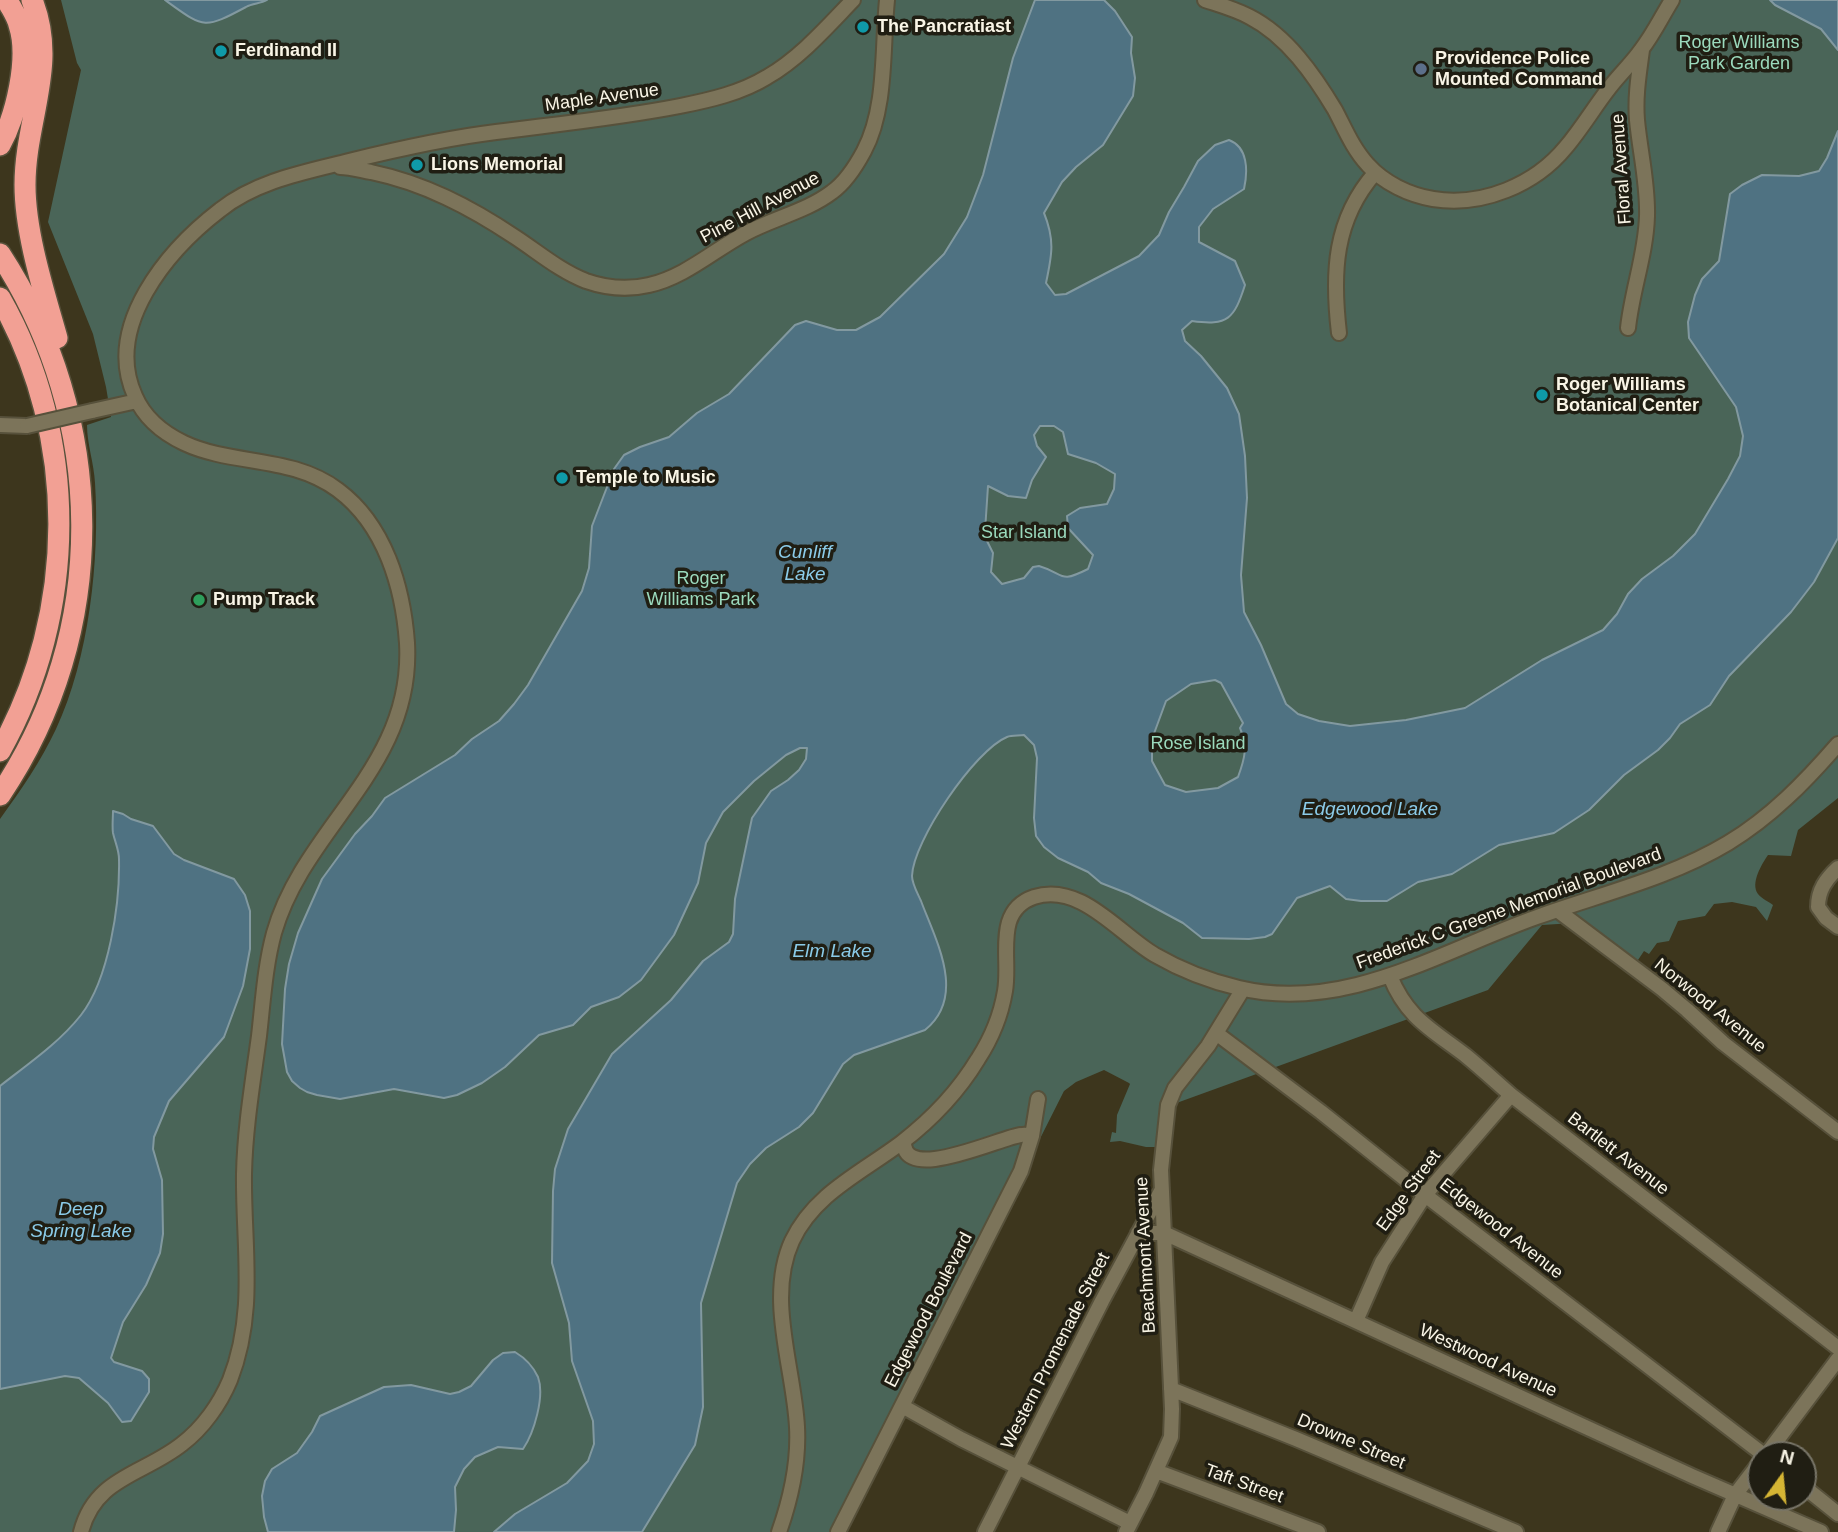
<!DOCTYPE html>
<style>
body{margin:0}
#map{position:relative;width:1838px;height:1532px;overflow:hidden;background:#3d361d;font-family:Helvetica,sans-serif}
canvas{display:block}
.north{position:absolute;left:1747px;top:1441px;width:70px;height:70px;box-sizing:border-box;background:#201e13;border:2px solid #777467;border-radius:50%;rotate:15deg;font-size:19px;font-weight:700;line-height:28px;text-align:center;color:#f9f5e6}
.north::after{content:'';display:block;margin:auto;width:24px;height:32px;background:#d5b534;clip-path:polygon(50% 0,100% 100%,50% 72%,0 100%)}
</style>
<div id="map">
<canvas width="1838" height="1532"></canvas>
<div class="north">N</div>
</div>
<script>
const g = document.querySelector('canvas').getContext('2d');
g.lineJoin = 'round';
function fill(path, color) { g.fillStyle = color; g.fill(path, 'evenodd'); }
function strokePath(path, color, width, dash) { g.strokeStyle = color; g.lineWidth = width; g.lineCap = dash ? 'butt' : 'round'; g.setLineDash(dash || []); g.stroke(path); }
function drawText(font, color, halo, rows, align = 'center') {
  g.font = font + ' Helvetica,sans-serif'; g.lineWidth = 7; g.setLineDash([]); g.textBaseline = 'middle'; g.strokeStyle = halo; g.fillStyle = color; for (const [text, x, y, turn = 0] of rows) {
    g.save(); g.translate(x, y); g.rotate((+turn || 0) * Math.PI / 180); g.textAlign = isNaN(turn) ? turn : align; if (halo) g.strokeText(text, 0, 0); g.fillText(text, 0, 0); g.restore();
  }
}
fill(new Path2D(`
 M61 0H1838V798L1798 830 1791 856 1768 855C1762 864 1750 883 1758 894 1761 898 1769 902 1773 905L1767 921 1756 907 1732 902 1714 904 1705 916 1678 921 1669 941 1657 943 1649 954 1644 951 1632 969 1574 923 1542 925 1488 990 1171 1105 1163 1147H1146L1120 1141 1110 1142 1112 1132 1116 1133 1117 1115 1130 1084 1129 1083 1104 1070 1076 1082 1064 1091 842 1532H0V819C21 790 41 761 56 729 89 659 100 559 95 483 94 463 87 444 87 425L111 417 106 387 93 334 48 222 81 70 77 63Z`), '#4a6558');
const water = new Path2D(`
 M165 0H267C260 4 253 3 246 7 203 30 204 28 165 0Z
 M1035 0H1104L1115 11 1132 37 1131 53 1135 78 1133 96 1103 145 1076 167 1062 182 1044 213C1055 240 1052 255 1046 283L1055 295 1066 294 1139 256 1159 235 1169 212 1184 187 1198 161 1215 145 1229 140C1248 147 1248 171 1244 189L1213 209 1199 227V242L1235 261 1245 285C1234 319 1228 326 1192 321L1182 330 1185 341 1201 356 1227 388 1239 414 1245 456 1247 498 1241 575 1244 612 1261 645 1286 704 1298 714 1319 721 1350 726 1406 720 1465 708 1542 660 1603 630 1617 614 1628 594 1642 579 1673 556 1695 534 1728 479 1740 456 1743 436 1736 407 1689 338 1688 322 1695 295 1702 279 1719 261 1730 194 1742 185 1762 175 1799 176 1819 171 1827 158 1838 131V538L1814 582 1791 612 1729 676 1710 705 1680 724 1670 738 1658 750 1624 775 1589 810 1554 833 1499 845 1452 874 1418 882 1387 901H1361L1346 899 1330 886 1297 898 1272 934 1265 937 1249 939 1202 938 1183 923 1129 894 1101 883 1088 872 1058 858 1044 847 1036 836 1034 818 1037 758 1034 745 1024 735C1019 736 1012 735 1007 737 975 750 913 841 912 876 912 884 918 894 921 901 936 941 967 996 925 1030L854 1055 843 1064 813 1113 799 1127 766 1148 750 1164 737 1183 701 1303 703 1407 695 1445 642 1532H494L515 1514 567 1483 588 1461 594 1444 593 1421 572 1361 569 1323 552 1263 553 1191 555 1169 568 1129 612 1054 671 1000 703 961 729 942 733 934 735 899 752 818 771 791 788 780 799 770 806 759 807 748H800L786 755 754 781 723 812 706 843 698 883 674 935 641 980 619 997 591 1007 573 1025 539 1035 505 1067 482 1083 457 1095 444 1098 394 1089 340 1099 317 1095 307 1092 300 1088 292 1081 287 1072 282 1044 285 989 289 964 298 933 322 879 355 834 372 816 385 798 455 755 472 739 499 721 514 704 528 685 582 591 589 568 592 526 614 469 624 455 640 447 669 437 697 413 729 394 795 325 806 321 837 330H856L880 317 944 254 967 217 983 175 1013 58ZM1040 426H1054L1063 432 1068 454 1096 463 1115 474 1114 489 1107 504 1080 508 1067 516 1068 528 1093 555 1088 569C1058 584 1066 574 1039 566L1033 567 1024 578 1002 584 991 572 993 553 986 539 985 531 988 486 1008 496 1026 498 1032 480 1046 457 1037 446 1034 435ZM1215 680 1221 683 1243 723 1240 728C1248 747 1245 758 1238 777L1218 788 1186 792 1165 785 1152 761V739L1166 701 1191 684Z
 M1770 0H1838V50L1821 29 1775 5Z
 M113 811 123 814 131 819 153 826 174 854 184 860 234 879 245 895 250 911V949L243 986 224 1037 169 1101 154 1137 153 1149 162 1180 163 1234 160 1253 146 1285 123 1322 111 1358 114 1362 142 1371 149 1379V1392L131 1421 122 1422 108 1403 79 1378 65 1376 0 1389V1086C28 1064 59 1043 81 1015 109 979 120 904 119 859 119 850 115 842 113 833 112 826 113 818 113 811Z
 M515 1352C525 1358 533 1366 538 1377 545 1396 534 1433 523 1449L498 1447 475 1457 464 1469 455 1487 456 1510 454 1532H268L264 1517 262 1496 265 1481 272 1469 297 1453 312 1432 320 1416 384 1387 411 1385 450 1394 459 1392 471 1386 493 1360 503 1353Z`);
fill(water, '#4f7282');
strokePath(water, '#8299a0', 2);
const minor = new Path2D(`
 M1205 0C1220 5 1235 9 1250 17 1287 36 1314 75 1335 110 1345 129 1353 149 1368 165 1384 183 1409 195 1433 199 1482 207 1535 185 1566 147 1582 128 1595 106 1610 87 1620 74 1632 63 1641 50 1653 35 1662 16 1672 0
 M340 167C350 167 360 170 371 172 424 183 470 207 515 237 538 252 560 271 586 281 606 288 628 290 649 285 685 277 714 250 746 233 774 218 807 211 832 192 846 182 856 166 864 151 887 108 882 48 887 0
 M1628 328C1632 290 1646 254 1647 216 1648 184 1640 152 1637 120 1635 96 1639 73 1642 50
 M1339 333C1332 273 1334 220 1375 173
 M92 411 137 401
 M0 425 27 426
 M1838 868C1826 879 1818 890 1818 907L1826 918 1838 927
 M1557 910 1662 989 1687 1010 1723 1043 1838 1132
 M1390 976C1407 1018 1431 1029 1465 1055 1481 1068 1496 1082 1511 1095L1838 1348
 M1216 1033 1321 1112 1425 1195 1764 1455
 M904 1141C902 1185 1001 1137 1021 1135 1026 1134 1028 1135 1032 1136
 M1138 1233H1164L1692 1476 1821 1532
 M1356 1321 1382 1262 1425 1195 1511 1095
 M1171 1389 1296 1439 1516 1532
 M902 1406 961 1439 1130 1523
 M1766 1455 1838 1359
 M1156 1471 1318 1532
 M1803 1486 1838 1514
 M81 1532C95 1477 143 1475 182 1444 203 1428 220 1404 230 1380 257 1311 243 1245 244 1174 245 1127 253 1081 259 1036 263 1001 265 966 274 933 305 825 414 768 407 643 403 587 385 525 338 490 291 455 233 466 184 443 163 433 144 417 135 396 103 326 168 250 220 210 256 181 305 172 349 161 398 149 446 138 496 132 558 124 619 118 680 106 710 100 741 93 767 77 800 58 827 27 853 0
 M779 1532C791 1498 799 1464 797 1427 794 1368 766 1298 792 1241 814 1194 861 1173 901 1143 931 1120 958 1092 978 1059 991 1039 1001 1015 1005 991 1011 958 993 911 1034 897 1081 882 1119 934 1155 955 1181 970 1209 981 1239 988 1345 1013 1441 951 1537 917 1601 894 1670 878 1728 843 1771 817 1805 782 1838 744
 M838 1532 1021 1171 1032 1136 1038 1099
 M985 1532 1102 1301 1161 1191
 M1126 1532 1146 1493 1171 1437 1172 1409 1161 1170 1168 1105 1175 1088 1208 1046 1243 989
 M1718 1532 1735 1495 1761 1461`);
const highway = new Path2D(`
 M32 0C58 65 25 119 25 185 25 233 44 292 57 338
 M0 145C16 116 30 58 19 25 17 16 11 8 7 0
 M0 254C107 418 111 631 0 795
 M0 298C79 437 78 612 0 751`);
strokePath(minor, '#57513b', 18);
strokePath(highway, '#57513b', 24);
strokePath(minor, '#7c745a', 14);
strokePath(highway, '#f2a094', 21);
const minorBridge = new Path2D(`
 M27 426 92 411`);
strokePath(minorBridge, '#57513b', 18, []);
strokePath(minorBridge, '#7c745a', 14);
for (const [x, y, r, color] of [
 [863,27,7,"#0f9aa8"],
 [221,51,7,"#0f9aa8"],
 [1421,69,7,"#5c6f8a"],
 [417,165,7,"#0f9aa8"],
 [1542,395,7,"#0f9aa8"],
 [562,478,7,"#0f9aa8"],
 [199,600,7,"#2e9e5b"]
]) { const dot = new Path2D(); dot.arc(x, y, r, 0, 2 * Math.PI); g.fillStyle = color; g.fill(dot); strokePath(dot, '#201e13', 2.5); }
drawText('bold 18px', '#f9f5e6', '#201e13', [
 ["The Pancratiast",877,27],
 ["Ferdinand II",235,51],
 ["Providence Police",1435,59],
 ["Mounted Command",1435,80],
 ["Lions Memorial",431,165],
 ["Roger Williams",1556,385],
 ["Botanical Center",1556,406],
 ["Temple to Music",576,478],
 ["Pump Track",213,600]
], 'left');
drawText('18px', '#9bdabd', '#201e13', [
 ["Roger Williams",1739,43],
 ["Park Garden",1739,64],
 ["Star Island",1024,533],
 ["Roger",701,579],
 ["Williams Park",701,600],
 ["Rose Island",1198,744]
]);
drawText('18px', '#f9f5e6', '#201e13', [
 ["Maple Avenue",602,98,-8],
 ["Floral Avenue",1622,169,-94],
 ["Pine Hill Avenue",760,208,-28],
 ["Frederick C Greene Memorial Boulevard",1509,909,-20],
 ["Norwood Avenue",1710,1006,39],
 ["Bartlett Avenue",1618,1154,38],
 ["Edge Street",1409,1191,-54],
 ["Edgewood Avenue",1501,1229,38],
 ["Beachmont Avenue",1146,1255,-93],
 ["Edgewood Boulevard",929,1310,-63],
 ["Western Promenade Street",1056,1351,-63],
 ["Westwood Avenue",1488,1361,25],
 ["Drowne Street",1351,1442,23],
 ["Taft Street",1244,1484,20]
]);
drawText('italic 19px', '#8bcbe8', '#201e13', [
 ["Cunliff",805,553],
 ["Lake",805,575],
 ["Edgewood Lake",1370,810],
 ["Elm Lake",832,952],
 ["Deep",81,1210],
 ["Spring Lake",81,1232]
]);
</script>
